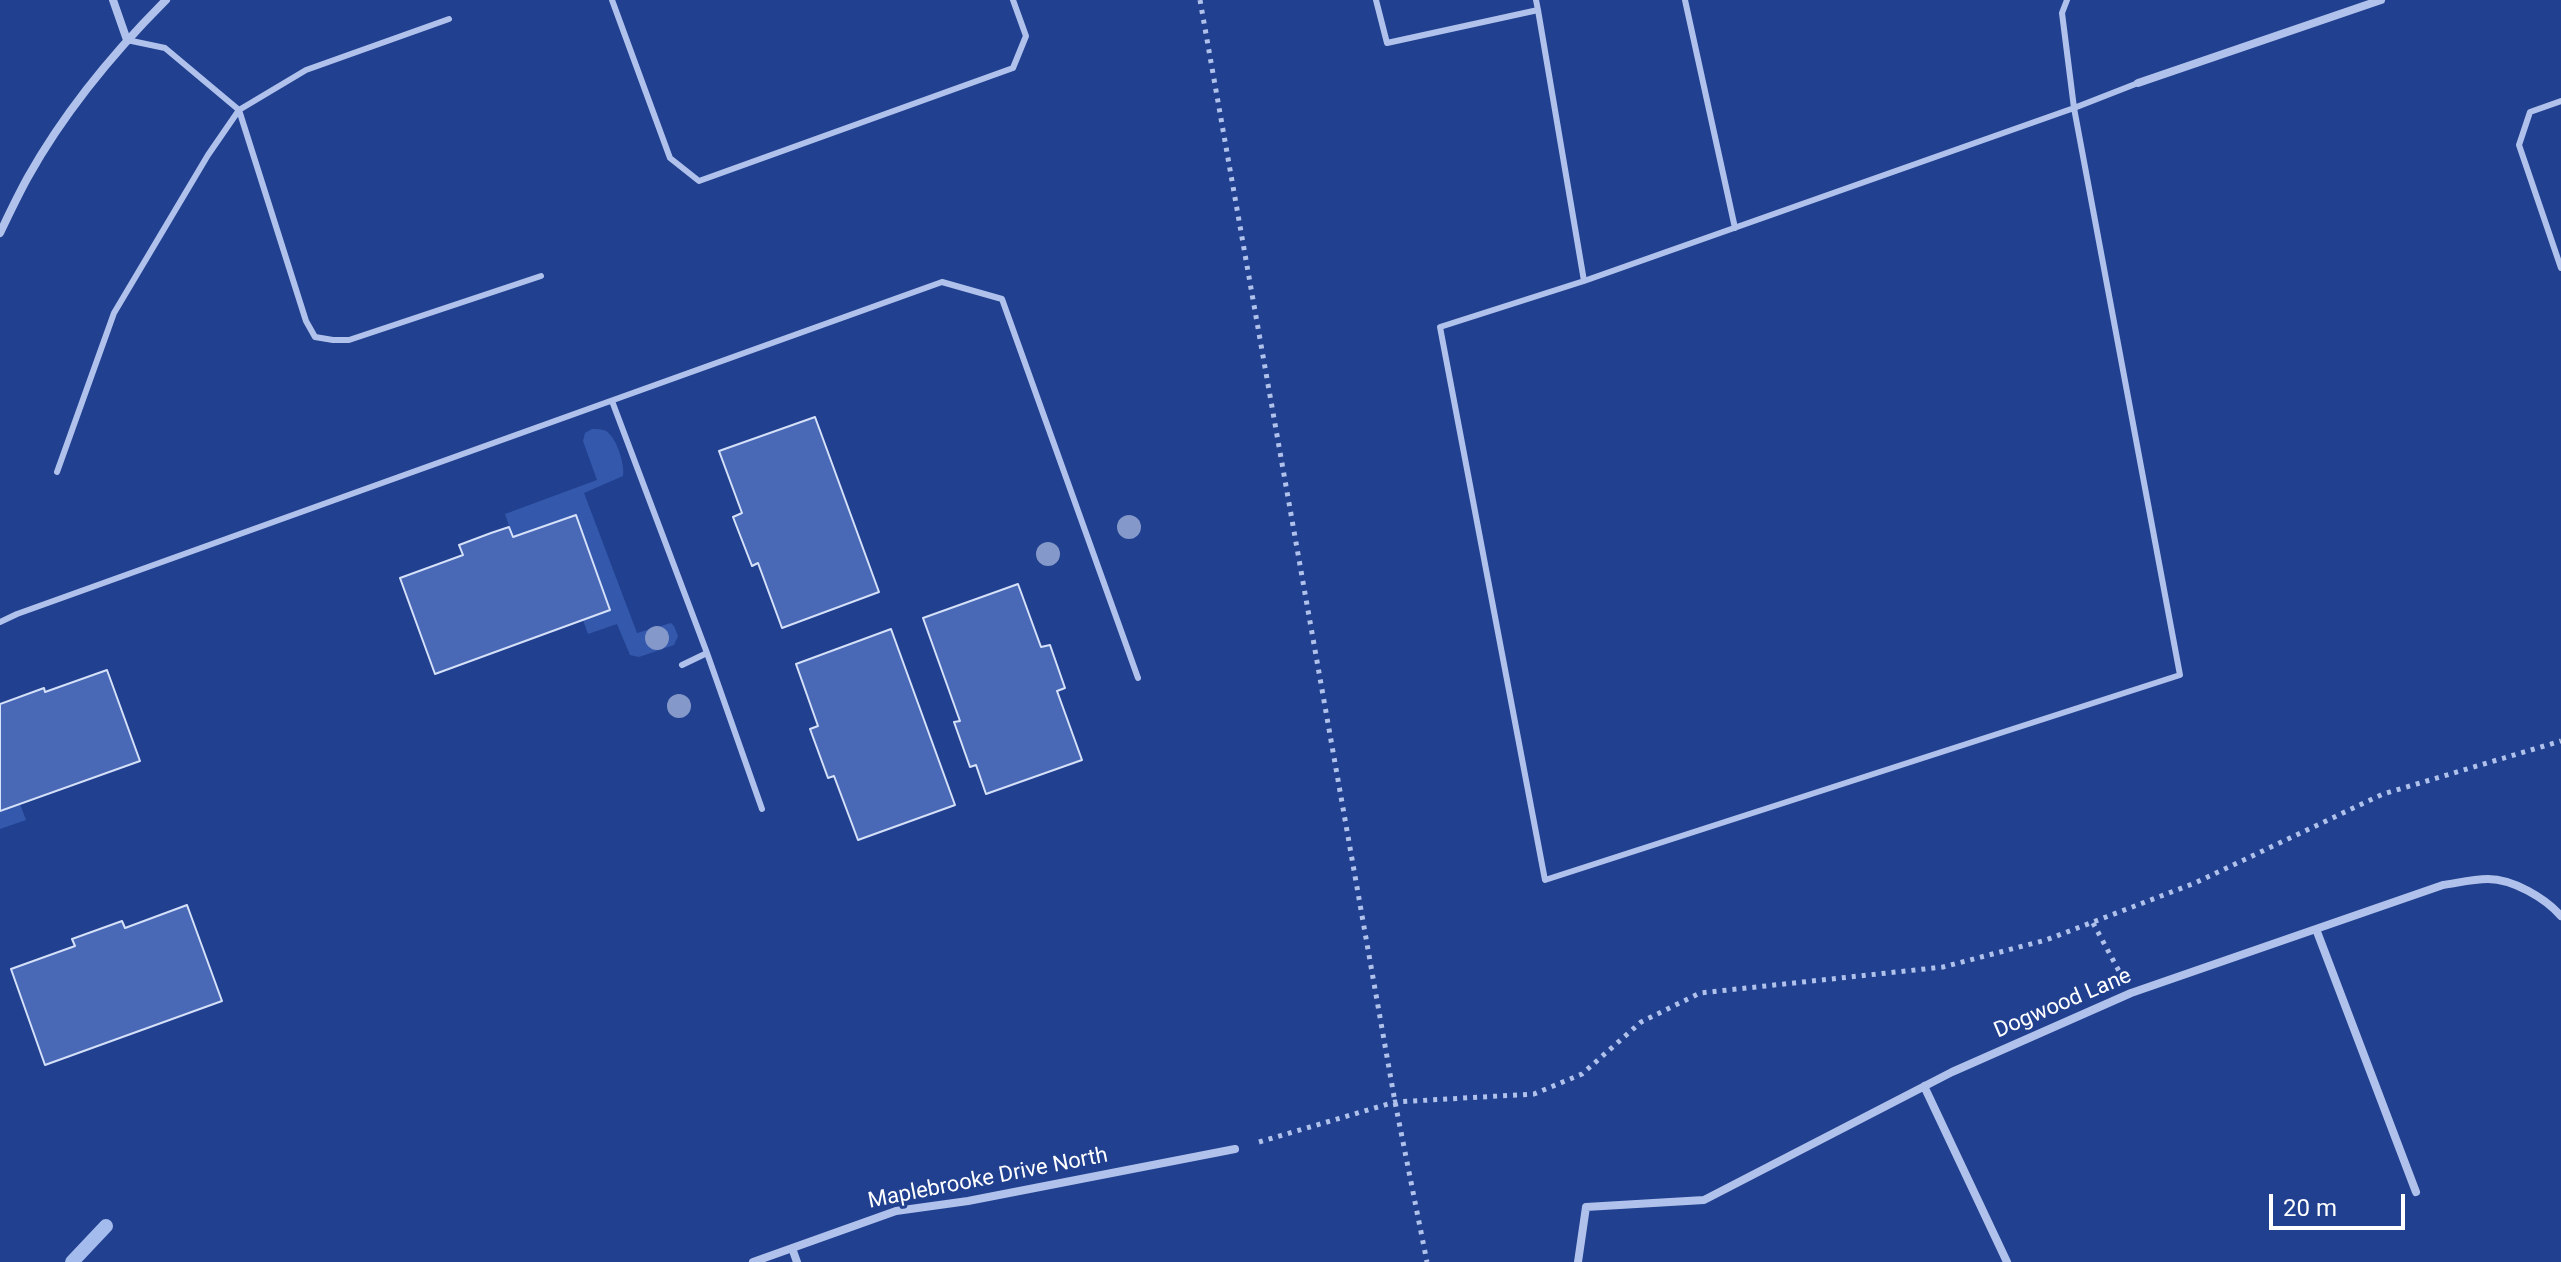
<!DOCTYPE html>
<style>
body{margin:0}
#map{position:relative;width:2561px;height:1262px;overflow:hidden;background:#21408f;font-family:Roboto,sans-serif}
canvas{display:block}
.scale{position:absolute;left:2269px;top:1194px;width:136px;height:36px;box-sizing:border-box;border:4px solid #fff;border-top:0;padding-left:10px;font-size:24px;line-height:28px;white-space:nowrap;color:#fff;-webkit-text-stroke:6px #21408f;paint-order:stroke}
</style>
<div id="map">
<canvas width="2561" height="1262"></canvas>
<div class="scale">20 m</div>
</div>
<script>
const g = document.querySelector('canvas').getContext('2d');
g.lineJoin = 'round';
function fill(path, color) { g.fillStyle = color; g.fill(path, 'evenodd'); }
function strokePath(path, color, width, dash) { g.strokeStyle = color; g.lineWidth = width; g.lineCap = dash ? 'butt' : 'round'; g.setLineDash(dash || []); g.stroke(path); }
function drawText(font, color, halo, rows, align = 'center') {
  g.font = font + ' Roboto,sans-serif'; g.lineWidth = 6; g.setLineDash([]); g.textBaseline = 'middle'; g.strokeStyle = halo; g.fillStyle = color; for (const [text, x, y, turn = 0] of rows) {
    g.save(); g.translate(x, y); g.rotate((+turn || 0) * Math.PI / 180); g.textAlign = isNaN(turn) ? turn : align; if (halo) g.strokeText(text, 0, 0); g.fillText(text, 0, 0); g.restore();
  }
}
fill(new Path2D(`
 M592 429C596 429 602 429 606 431 617 438 625 465 623 476L584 493 637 633 671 623 674 626 678 636 674 645 639 657 630 655 617 624 588 634 583 620 610 610 576 515 513 537 505 514 597 480 583 441 585 433Z
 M20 804 26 820 0 829V811Z`), '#3459ac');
strokePath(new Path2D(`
 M72 1262 106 1226`), '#a4bbed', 14);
const building = new Path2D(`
 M815 417 879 592 782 628 758 563 752 566 733 517 742 513 719 451Z
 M576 515 610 610 435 674 400 578 463 555 459 545 491 533 509 527 513 537Z
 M1018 584 1041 647 1050 645 1065 688 1057 691 1082 760 986 794 976 765 970 767 954 722 960 721 923 618Z
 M891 629 955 805 858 840 834 776 828 778 810 729 818 726 796 664Z
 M107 670 140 761 0 811V704L44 688 45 692Z
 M187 905 222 1001 45 1065 11 969 75 946 72 939 122 921 125 928Z`);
fill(building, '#4969b6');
strokePath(building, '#d5e0f9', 2);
strokePath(new Path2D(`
 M1200 0 1395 1102 1427 1262
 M2093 923 2119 971
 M1259 1142 1395 1102 1534 1094 1582 1074 1641 1022 1700 993 1943 967 2046 940 2195 883 2383 794 2561 741`), '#b0c2ec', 5, [4, 6]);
strokePath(new Path2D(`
 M612 0 670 158 699 181 1013 68 1026 36 1013 0
 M1376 0 1387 43 1538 10 1536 0
 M1685 0 1735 228
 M2067 0 2062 13 2074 108 2138 83
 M1538 10 1584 281 1440 327 1545 880 2180 675 2074 108 1584 281
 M127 40 165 48 239 110 306 70 449 19
 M2561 101 2530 112 2519 145 2561 268
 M239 110 306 321 315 337 333 340H349L541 276
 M612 401 707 653 762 809
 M57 472 114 313 208 155 239 110
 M0 622 17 614 942 282 1002 299 1138 678
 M682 665 707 653`), '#b0c2ec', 6);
strokePath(new Path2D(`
 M113 0 127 40
 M2138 83 2381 0
 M0 233C9 214 18 195 28 177 65 111 113 53 166 0
 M2316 929 2416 1192
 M1924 1086 2007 1262
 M792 1248 797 1262
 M753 1262 896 1211 968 1201 1235 1149
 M1578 1262 1586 1207 1704 1200 1952 1072 2131 993 2443 885C2457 883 2473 879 2488 879 2513 879 2545 898 2561 916`), '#b0c2ec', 8);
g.fillStyle = '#8498c9';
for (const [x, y] of [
 [1129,527],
 [1048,554],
 [657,638],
 [679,706]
]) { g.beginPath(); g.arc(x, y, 12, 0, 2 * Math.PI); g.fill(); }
drawText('22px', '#fff', '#21408f', [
 ["Dogwood Lane",2063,1004,-23],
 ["Maplebrooke Drive North",988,1179,-11]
]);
</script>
